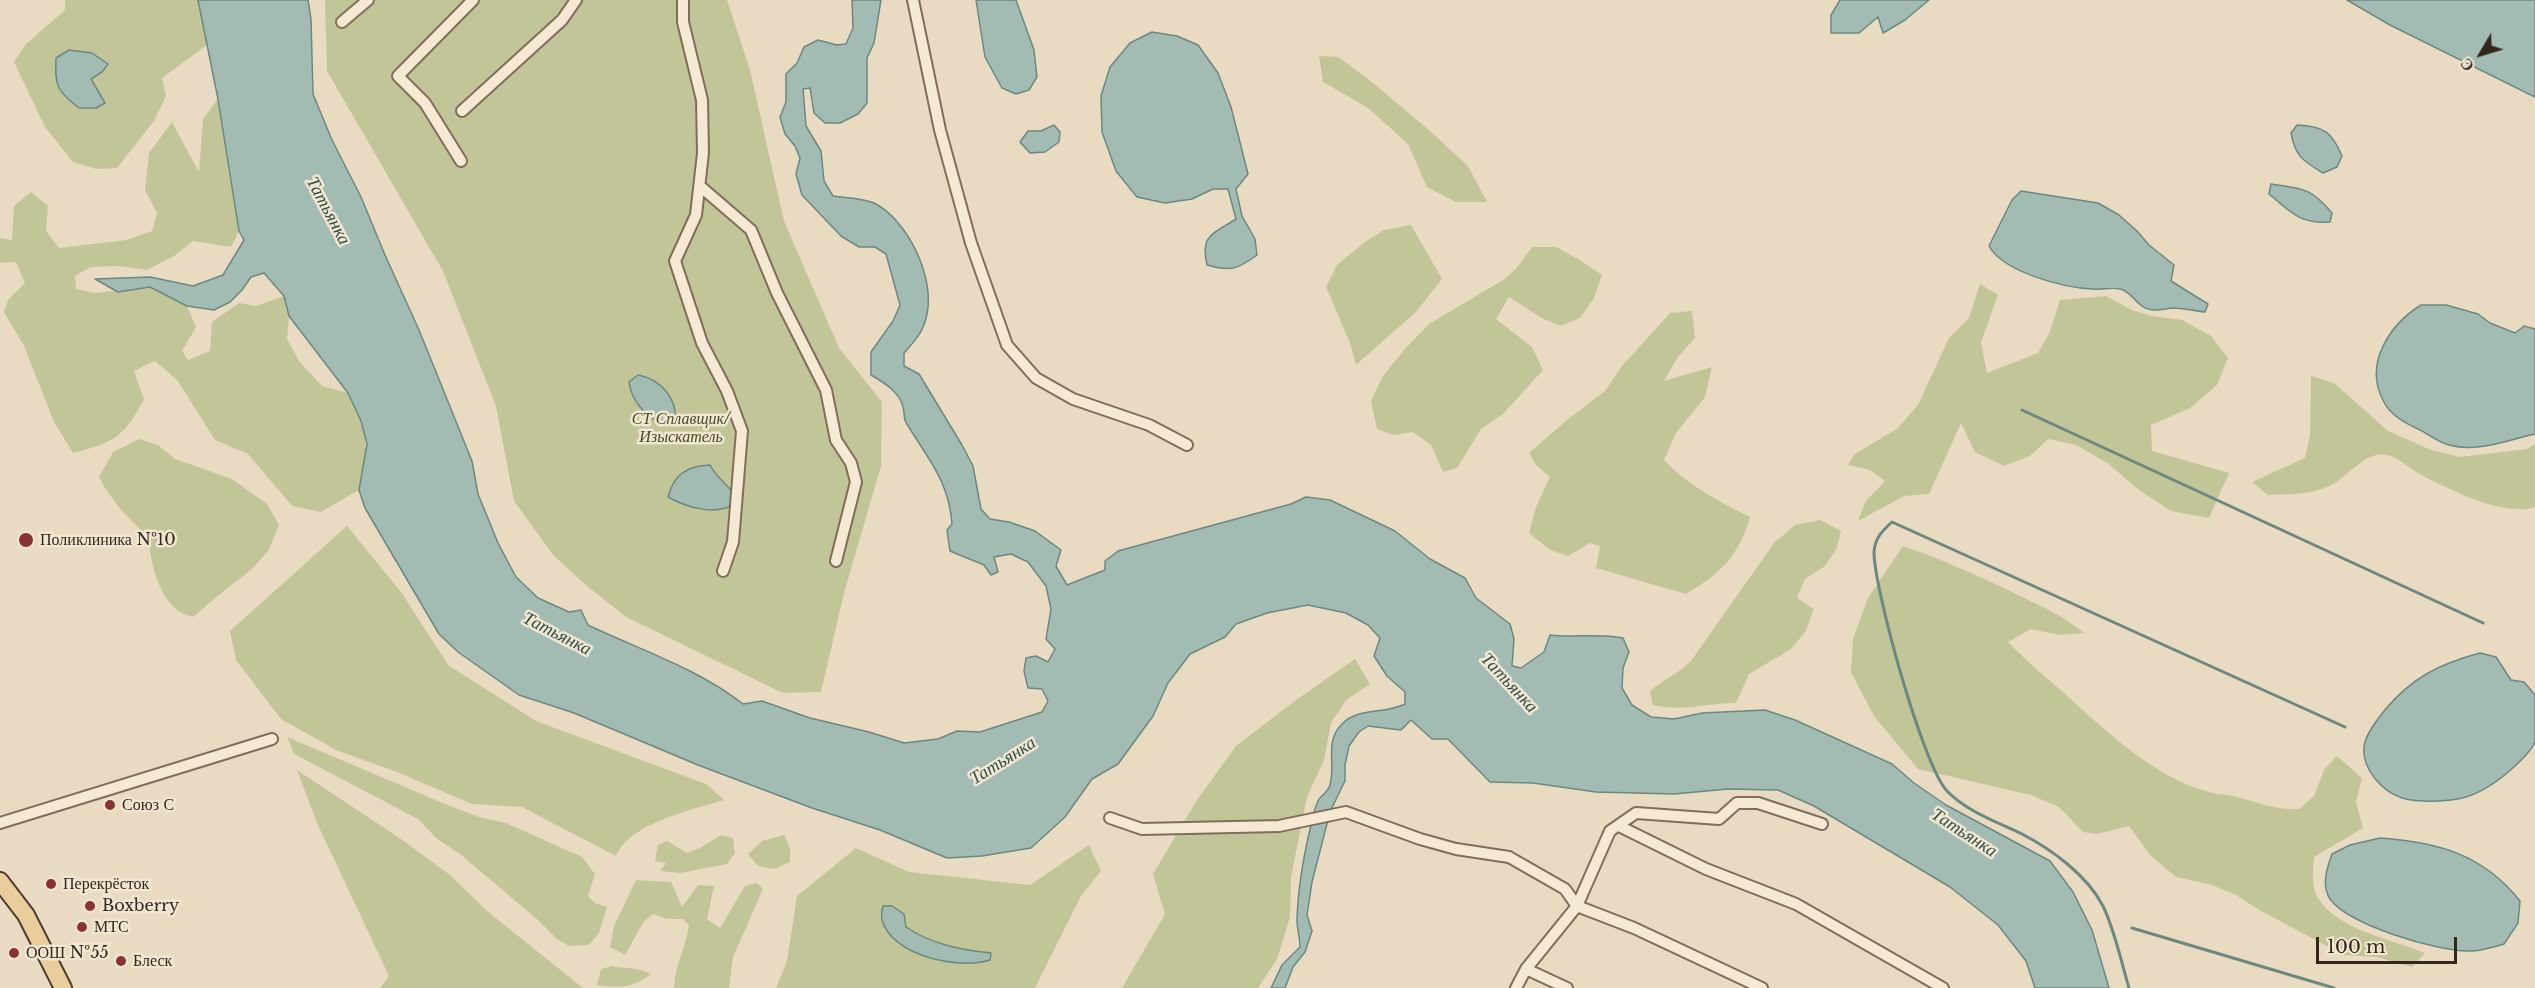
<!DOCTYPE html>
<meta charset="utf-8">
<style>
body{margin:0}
#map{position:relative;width:2535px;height:988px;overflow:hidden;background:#e9dbc1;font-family:"Libre Baskerville",serif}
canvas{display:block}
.north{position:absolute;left:2451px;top:24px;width:60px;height:60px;-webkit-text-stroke:4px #f1e6d0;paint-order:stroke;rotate:232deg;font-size:16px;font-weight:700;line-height:24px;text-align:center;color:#32261d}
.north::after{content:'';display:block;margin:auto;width:21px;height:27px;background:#32261d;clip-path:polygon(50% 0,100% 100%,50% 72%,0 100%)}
.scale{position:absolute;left:2316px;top:937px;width:141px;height:27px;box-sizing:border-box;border:3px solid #32261d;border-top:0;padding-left:8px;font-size:18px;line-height:21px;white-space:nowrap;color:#32261d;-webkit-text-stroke:4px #f1e6d0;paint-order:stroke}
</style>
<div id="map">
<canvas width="2535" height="988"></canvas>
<div class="north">С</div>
<div class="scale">100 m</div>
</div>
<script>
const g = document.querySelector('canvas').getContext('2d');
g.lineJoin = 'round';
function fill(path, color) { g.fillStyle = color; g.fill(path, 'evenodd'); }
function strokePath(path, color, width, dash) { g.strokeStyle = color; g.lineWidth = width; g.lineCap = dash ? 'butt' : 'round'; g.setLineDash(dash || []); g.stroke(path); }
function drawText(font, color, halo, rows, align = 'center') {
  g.font = font + ' "Libre Baskerville",serif'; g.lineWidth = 5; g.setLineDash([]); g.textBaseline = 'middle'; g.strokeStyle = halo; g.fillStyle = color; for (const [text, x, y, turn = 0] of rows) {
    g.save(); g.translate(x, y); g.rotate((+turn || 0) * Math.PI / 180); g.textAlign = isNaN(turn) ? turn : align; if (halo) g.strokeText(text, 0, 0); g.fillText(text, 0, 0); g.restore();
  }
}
fill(new Path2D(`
 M65 0H198L207 45 162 78 166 96 154 121 117 168 96 169 73 162 45 127 14 62 26 44 65 10Z
 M325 0H727L750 70 784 221 839 348 882 402 881 466 844 593 821 692 783 693 626 617 587 586 554 556 514 501 496 406 443 271 327 71Z
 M1319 56 1338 57 1367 78 1430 131 1468 166 1487 202H1456L1427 187 1408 144 1368 108 1323 82Z
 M218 99 239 231 231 247 193 241 174 256 147 270 118 266 91 267 75 276 76 289 95 293 150 287 187 306 196 327 182 351 188 360 210 351 212 322 239 303 256 306 284 296 289 316 287 339 299 361 322 386 348 393C369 436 369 443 359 490L321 512 292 506 248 454 215 440 178 381 155 361 134 371 144 400C123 437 114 443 73 453L54 422 24 346 4 312 8 300 25 283 16 262 0 263V238L12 240 14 206 31 192 48 206 46 231 59 248 126 240 152 231 157 213 145 190 149 153 172 122 199 172 203 119Z
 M1411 225 1442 279 1416 312 1356 365 1350 343 1326 287 1337 265 1365 242 1384 230Z
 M1532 247H1556L1578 259 1602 275 1594 298 1580 318 1560 326 1542 318 1509 297 1496 319 1532 347 1543 370 1503 414 1481 429 1457 468 1443 472 1431 445 1413 432 1394 435 1377 429 1371 401 1383 376 1404 350 1429 324 1503 280 1516 269Z
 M1980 284 1998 295 1981 342 1987 373 2038 353 2050 332 2060 300 2106 296 2132 310 2152 316 2182 320 2211 336 2228 358 2217 385 2190 408 2151 425 2152 451 2229 473 2209 518 2171 511 2135 487 2109 464 2076 445 2048 439 2030 456 2004 466 1975 452 1961 423 1929 494 1904 496 1858 521 1866 501 1885 481 1870 470 1848 465 1855 454 1898 428 1918 405 1949 338 1969 318Z
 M1692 311 1695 338 1677 358 1664 381 1712 367 1705 397 1676 433 1664 460C1689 486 1718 501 1750 517 1739 556 1720 574 1686 594L1596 568 1600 546 1590 543 1568 556 1550 550 1529 533 1536 507 1550 477 1536 465 1529 453 1567 420 1605 391 1622 366 1670 313Z
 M2311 376 2334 383 2388 431 2431 450 2460 457 2527 449 2535 444V507C2506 518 2445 488 2418 473 2409 468 2400 459 2391 456 2365 447 2348 479 2327 487 2308 495 2288 494 2268 495L2252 482 2305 458 2310 435Z
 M139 439 158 445 175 459 232 479 267 504 279 525 268 551 251 570 226 589 193 617C188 615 180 613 176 609 157 592 150 561 149 538 129 519 111 501 99 477L113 452Z
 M1820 520 1841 531 1837 548 1825 566 1805 579 1797 598 1814 609 1805 632 1791 649 1749 674 1736 703C1707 703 1682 712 1653 705L1650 691C1663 680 1678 674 1691 661L1774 543 1795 525Z
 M347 526 401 592 448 665 536 721 706 784 724 800C694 809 628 824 616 856L522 807 472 804 397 772 336 750 281 719 236 660 230 631Z
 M1903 546C1942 559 1979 576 2016 594 2041 606 2062 615 2084 633L2059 635 2031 629 2008 642C2026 661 2046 677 2066 695 2108 732 2153 777 2209 792 2218 795 2228 794 2237 797 2260 803 2275 810 2299 809L2314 796 2324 770 2337 756 2362 778 2356 802 2363 828 2314 857C2313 869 2311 887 2318 898 2338 930 2391 939 2425 953L2412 967 2377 957 2344 955 2261 911 2236 895 2212 885 2176 877 2150 855 2129 826 2097 834 2083 832 2059 807 2031 795 1918 769 1874 716 1851 672 1853 639 1868 598Z
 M1355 659 1370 684 1346 700 1331 723 1324 760 1307 797 1291 877 1290 917 1277 959 1258 988H1122L1165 914 1153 874 1197 800 1236 746 1296 700Z
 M287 737 445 804 479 817 506 823 582 857 595 874 588 896 595 903 607 907 599 933 589 945 569 946 558 940 538 920 460 854 436 838 418 819 294 754Z
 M297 770 401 839 450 875 487 911 583 988H380L389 976 317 823Z
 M721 835 733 838 735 853 727 864 680 873 660 871 666 863 655 861 658 845 667 841 687 853 702 847Z
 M784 835 790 848V862L774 869 758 866 748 854 762 841Z
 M1089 845 1101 871 1081 896 1035 988H776L787 961 797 896 856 848 909 872 1030 885Z
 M636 880 671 882 682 907 698 885 714 886 707 919 720 928 745 886 757 883 763 889 733 957 729 988H674C675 965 686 947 689 925L683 919H667L653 914 644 921 625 955 610 947 614 926Z
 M612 966C626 969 638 967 651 974 633 988 621 988 597 985L601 969Z`), '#c2c597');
const water = new Path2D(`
 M198 0H308L311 19 313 94 332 140 361 197 385 255 419 330 472 461 478 494 498 543 516 577 538 598 569 612 581 610 588 625C640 650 697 668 743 704L762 701 810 718 869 732 904 743 938 739 957 731 980 732 1042 712 1048 701 1042 689 1028 688 1024 671 1026 658 1036 656 1048 662 1055 649 1046 639 1051 609 1046 586 1028 562 1011 554 994 557 998 572 991 575 984 565 950 551 947 530 952 524C949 481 928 459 907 424 903 419 905 413 903 407 900 392 883 382 871 375V352L893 321 900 305 886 254 875 247H859L841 236 802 195 796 174 800 158 795 146 785 134 780 117 786 102V74L797 63 804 47 818 40 837 45 846 44 853 28 852 0H881L874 43 867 58V103L858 114 840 123H825L814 113 810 88 803 89 806 126 821 151 824 181 833 196C846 198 863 198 874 203 908 220 935 278 927 314 924 331 915 341 904 353V366L919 374 962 445 973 466 981 509 990 519 1009 522 1035 531 1061 550 1056 566 1067 585 1105 570V561L1118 551 1291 504 1306 497 1330 500 1395 531 1430 559 1465 578 1476 598 1510 624 1514 639 1512 666 1521 668 1544 652 1550 635C1575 638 1598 633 1623 638L1629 652 1623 668 1622 688 1632 705 1651 717 1674 719 1702 713 1765 710 1795 720 1892 764 1914 783 1946 805 2050 861 2073 892 2092 930 2109 988H2035L2026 961 1998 925 1950 887 1814 806 1778 790 1728 789 1674 794 1596 792 1533 783 1490 782 1448 739H1432L1411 720 1401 730 1368 726 1359 732 1349 746 1345 765V781L1330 812 1312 882 1307 915 1312 931 1305 952 1293 967 1285 988H1271L1282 965 1300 947C1300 938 1297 929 1297 920 1298 888 1304 853 1312 821 1313 815 1316 805 1319 799 1323 794 1328 792 1330 785 1336 764 1324 742 1342 724 1358 707 1383 715 1405 704V692L1387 676 1374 656 1380 638 1368 625 1346 613 1308 605 1267 613 1236 624 1225 637 1190 654 1168 683 1153 716 1118 764 1092 779 1065 817 1031 848 982 856 947 858 880 830 812 808 698 765 574 713 519 695 458 652 439 634 365 508 359 490 367 444 361 421 348 393 289 316 284 296 264 273 251 277 242 290 230 302 214 310 187 306 150 287 118 292 95 279 150 277 193 286 223 275 244 240 239 231 218 99Z
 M976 0H1016L1034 50 1037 77 1029 90 1016 94 1002 88 985 57Z
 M1840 0H1929L1905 20 1883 33 1878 17 1859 33H1831V15Z
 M2347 0H2535V97L2390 25Z
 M1152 32 1177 36 1198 45 1218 73 1231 107 1248 174 1236 189 1242 216 1255 239 1257 255C1238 269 1231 272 1207 265 1200 235 1213 234 1236 219L1228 189H1213L1192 199 1165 203 1137 197 1116 171 1102 132 1101 96 1110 67 1130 43Z
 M69 50 92 53 108 64 102 72 91 79 105 103 96 108H79C56 90 55 86 56 58Z
 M1054 125 1060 132 1059 142 1045 152 1030 153 1020 142 1028 131H1041Z
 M2297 125C2324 126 2332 132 2342 156L2337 167 2323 173C2303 161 2295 156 2291 133Z
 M2271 184C2303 189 2310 187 2332 213L2330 222C2299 224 2291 212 2269 194Z
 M2021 191 2098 203 2119 215 2137 231 2149 245 2174 265 2171 281 2208 304 2205 312C2195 311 2183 308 2173 308 2162 309 2152 313 2142 306 2134 301 2130 291 2120 289 2112 287 2101 290 2093 289 2064 288 2003 272 1989 246L2012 200Z
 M2421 305H2446L2478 314 2490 323 2515 333 2524 326 2535 329V434C2507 440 2478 453 2449 445 2441 443 2432 437 2424 432 2410 425 2391 417 2384 402 2363 365 2389 325 2421 305Z
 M638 375C660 379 678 398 675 422L662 425C645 414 632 403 629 382Z
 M710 465C716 477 726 483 734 494L731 506C712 515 686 507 668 497 674 474 687 466 710 465Z
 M2480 653 2496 657 2511 680 2524 682 2535 695C2535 709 2535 727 2535 741 2533 750 2522 759 2515 766 2501 779 2485 791 2466 797 2448 802 2420 803 2402 798 2381 791 2362 768 2364 747 2365 735 2377 720 2384 711 2411 678 2439 664 2480 653Z
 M2380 838C2437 842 2483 854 2520 901L2518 923 2504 944C2493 947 2479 952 2468 951 2436 951 2349 925 2330 899 2321 885 2327 868 2332 854L2350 845Z
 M883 906H892L904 914 906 927C931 944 961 950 991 953L990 960C959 970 892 956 882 920 881 916 882 910 883 906Z`);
fill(water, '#a3bcb3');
strokePath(water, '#6c8880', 1.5);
strokePath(new Path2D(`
 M2022 410 2483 623
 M2132 928 2334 988
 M2129 988C2121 961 2115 931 2103 906 2087 875 2051 849 2022 834 1997 822 1966 811 1947 791 1923 766 1874 589 1874 552 1875 538 1882 531 1892 522L2345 727`), '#6c8880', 3);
const minor = new Path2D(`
 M683 0V22L702 100 703 153 696 215 675 261 702 343 727 391 742 431 733 542 723 571
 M913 0 940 130 971 243 1007 345 1036 378 1073 399 1149 425 1187 445
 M342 22 368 0
 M462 111 562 20 576 0
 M461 161 425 103 398 76 473 0
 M701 187 751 230 777 293 826 390 836 440 851 463 856 482 836 561
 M1110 818 1142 829 1279 826 1346 812 1420 839 1456 849 1509 857 1565 889 1577 906 1634 928 1762 988
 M0 823 272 739
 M1619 826 1706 869 1796 904 1943 988
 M1526 969 1567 988
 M1516 988 1526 969 1577 906 1610 831 1636 813 1719 819 1737 803H1758L1822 824`);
const primary = new Path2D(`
 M0 881 26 915 63 988`);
strokePath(minor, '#806d5b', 14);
strokePath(primary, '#4e3c2f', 20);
strokePath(minor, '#f5e9d3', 10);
strokePath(primary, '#e9ce9c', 16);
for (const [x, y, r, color] of [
 [26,540,8,"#893135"],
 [110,805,6,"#893135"],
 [51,884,6,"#893135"],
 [90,906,6,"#893135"],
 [82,927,6,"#893135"],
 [14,953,6,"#893135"],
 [121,961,6,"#893135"]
]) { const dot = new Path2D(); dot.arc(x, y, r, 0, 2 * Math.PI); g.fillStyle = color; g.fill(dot); strokePath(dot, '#f1e6d0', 2); }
drawText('italic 16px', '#444c26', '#f1e6d0', [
 ["СТ Сплавщик/",681,419],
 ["Изыскатель",681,437]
]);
drawText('16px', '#32261d', '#f1e6d0', [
 ["Поликлиника №10",40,540],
 ["Союз С",122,805],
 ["Перекрёсток",63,884],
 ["Boxberry",102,906],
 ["МТС",94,927],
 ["ООШ №55",26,953],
 ["Блеск",133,961]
], 'left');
drawText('italic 18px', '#2e504c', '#f1e6d0', [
 ["Татьянка",328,211,62],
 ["Татьянка",557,634,27],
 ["Татьянка",1509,683,47],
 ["Татьянка",1003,761,-32],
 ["Татьянка",1964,833,33]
]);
</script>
